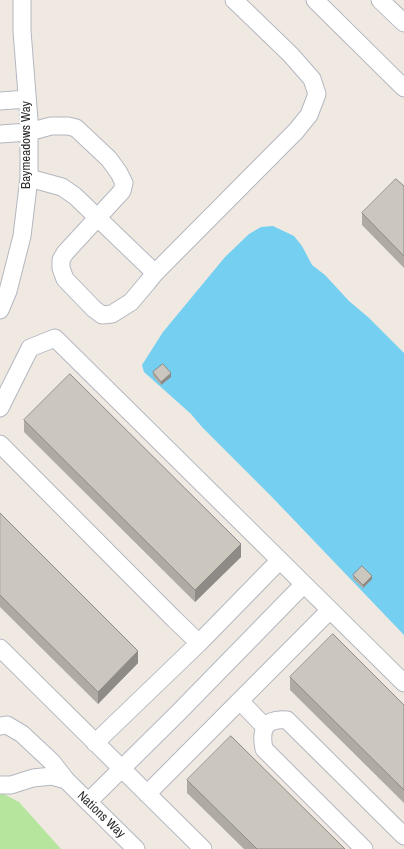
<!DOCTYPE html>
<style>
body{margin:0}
canvas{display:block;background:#efe9e1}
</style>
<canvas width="404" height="849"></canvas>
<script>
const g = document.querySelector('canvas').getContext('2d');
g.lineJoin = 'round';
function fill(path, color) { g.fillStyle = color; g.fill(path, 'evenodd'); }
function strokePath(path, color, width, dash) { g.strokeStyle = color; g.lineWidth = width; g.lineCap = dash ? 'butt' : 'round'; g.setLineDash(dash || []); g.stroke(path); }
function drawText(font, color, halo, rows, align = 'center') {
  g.font = font + ' "Archivo Narrow",sans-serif'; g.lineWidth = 3.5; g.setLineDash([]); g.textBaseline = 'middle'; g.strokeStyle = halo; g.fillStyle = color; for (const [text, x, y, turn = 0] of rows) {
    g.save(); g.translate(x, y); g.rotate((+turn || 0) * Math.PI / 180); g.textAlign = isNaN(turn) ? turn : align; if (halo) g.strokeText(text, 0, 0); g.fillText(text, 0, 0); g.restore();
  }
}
fill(new Path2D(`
 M0 792 19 802 61 849H0Z`), '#b6e59e');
fill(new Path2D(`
 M273 226 294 236 302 246 312 265 325 275 349 301 368 317 404 353V635L271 496 202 427 191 414 144 372 142 365 163 332 225 257 249 234 261 227Z`), '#75cff0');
const minor = new Path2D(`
 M315 0 404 88
 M380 0 404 23
 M0 101 27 99
 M0 134 29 132 51 126H68L76 128 109 159 119 173 124 183 122 191 65 253 61 260V268L65 279 94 309 102 315 112 314 131 302 147 283 155 273 75 196 62 187 29 178
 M155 273 296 131 309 115 317 94 312 79 291 55 234 0
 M0 310 8 291 22 236 29 178V120L22 31V0
 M0 408 30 348 55 338 404 683
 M0 444 174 619 199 643 280 560
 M0 648 203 849
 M240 701 265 727
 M0 726 7 725 22 734 52 762 66 780 136 849
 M95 743 199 643
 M0 785H11L33 778 52 776 66 780
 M147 794 330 610
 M88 802 179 712 304 584
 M364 849 264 749C260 729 265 718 287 720L404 836`);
strokePath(minor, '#b4b7c1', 19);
strokePath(minor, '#fff', 17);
fill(new Path2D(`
 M404 186V268L362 225V213Z
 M153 372 171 377 161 385 153 376Z
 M24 420 241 557 195 602 24 432Z
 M0 513 138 663 98 704 0 607Z
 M353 575 372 579 363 588 353 579Z
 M290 677 404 705V803L290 690Z
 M187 780 345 849H244L187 793Z`), '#afaba4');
fill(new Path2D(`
 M171 373V377L161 385V382Z
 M241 544V557L195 602V590Z
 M372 576V579L363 588V585Z
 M138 651V663L98 704V692Z`), '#8e8b86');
const building = new Path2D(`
 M396 179 404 186V256L362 213Z
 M163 364 171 373 161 382 153 372Z
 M70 374 241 544 195 590 24 420Z
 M0 513 138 651 98 692 0 595Z
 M362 566 372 576 363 585 353 575Z
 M333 634 404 705V790L290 677Z
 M231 736 345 849H257L187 780Z`);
fill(building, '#cbc7bf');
strokePath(building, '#8e8b86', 1);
drawText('13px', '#2e2e2e', '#fff', [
 ["Baymeadows Way",27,145,-90],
 ["Nations Way",101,815,44]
]);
</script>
